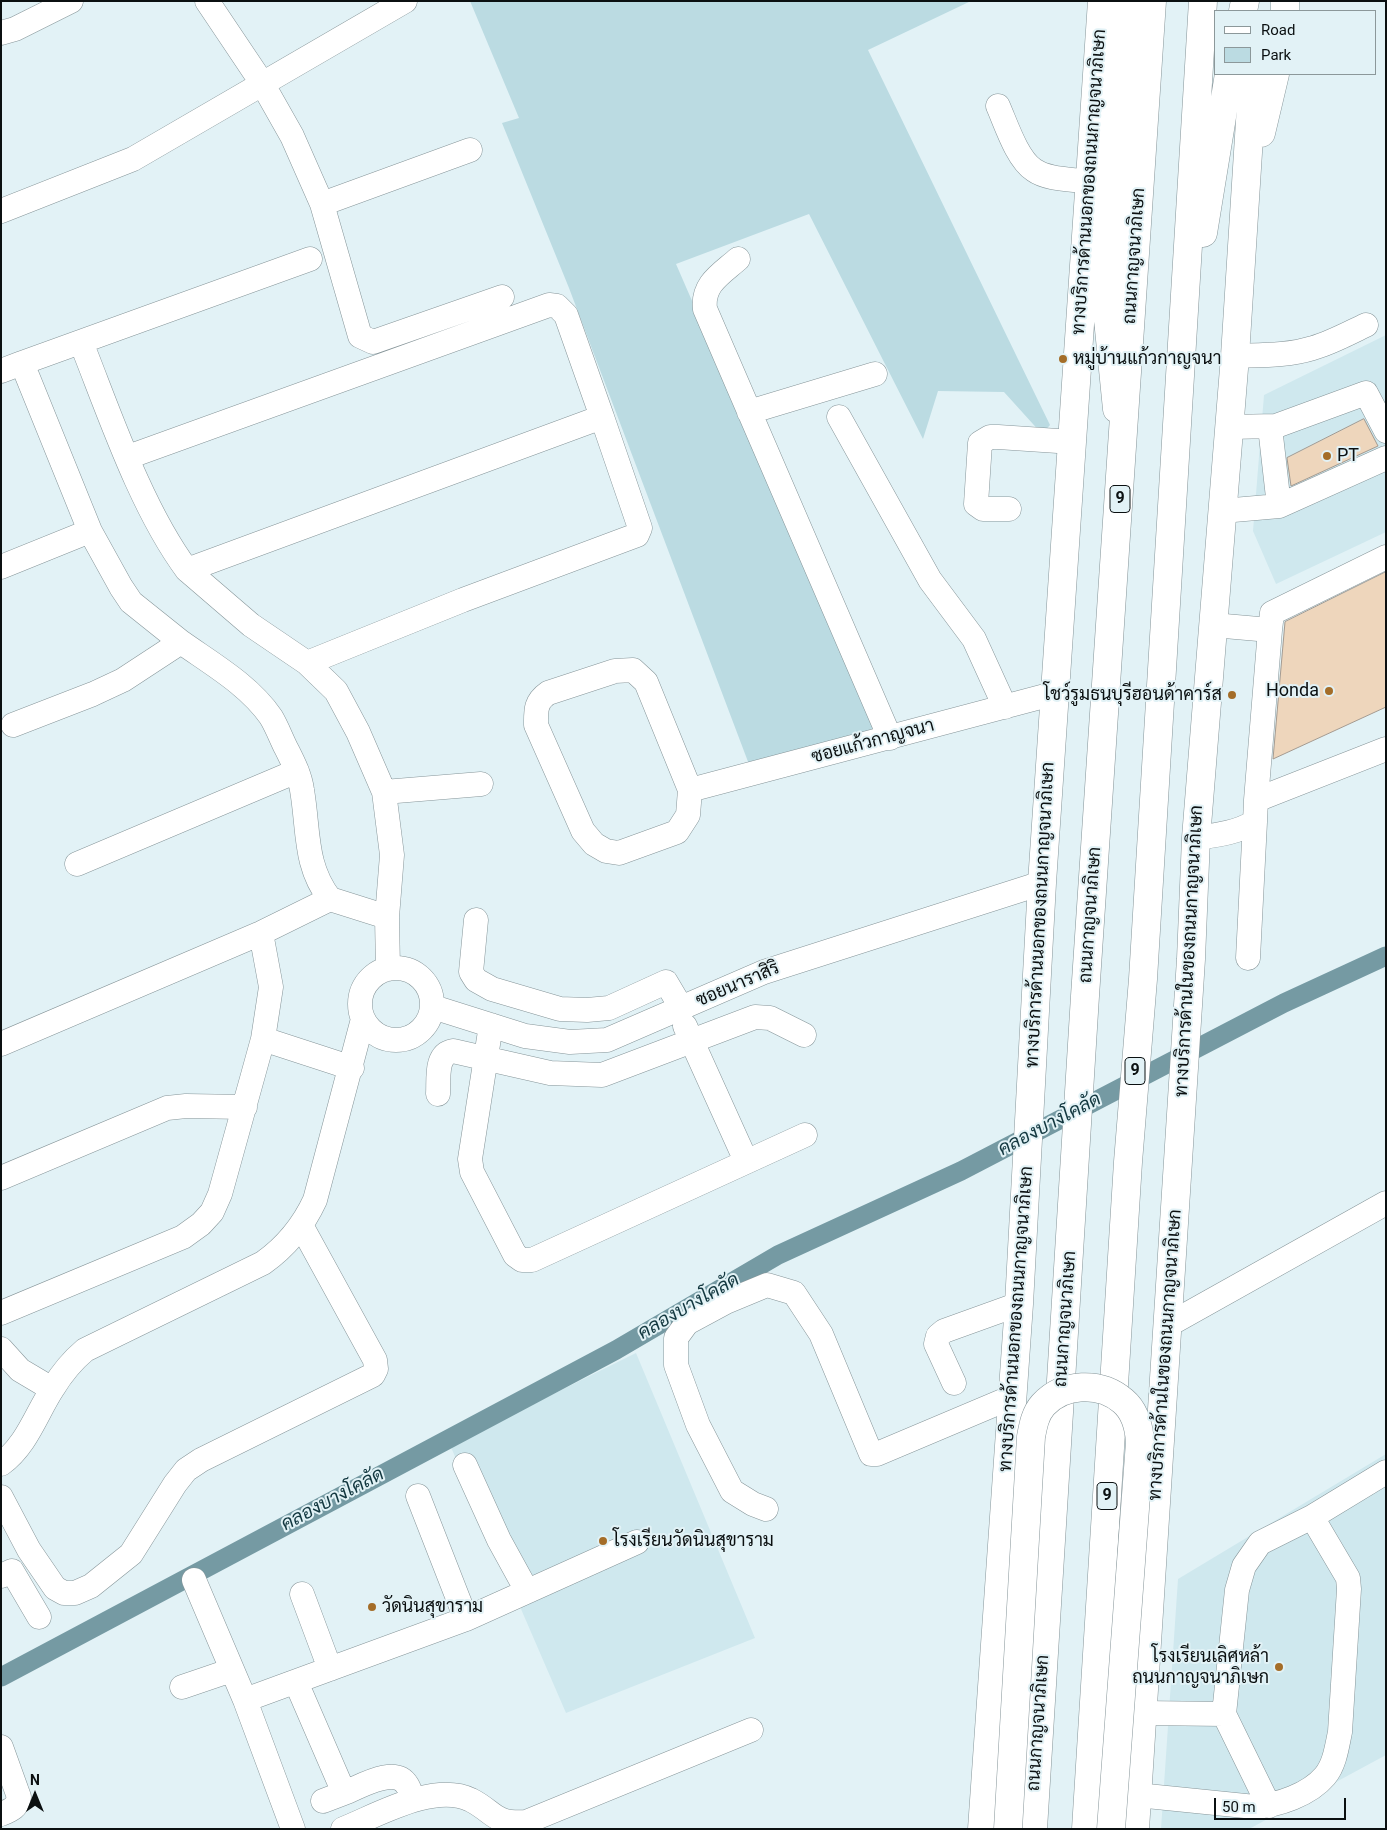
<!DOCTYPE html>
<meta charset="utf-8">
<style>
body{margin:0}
#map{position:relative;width:1387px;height:1830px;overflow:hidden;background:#e2f2f6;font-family:Roboto,sans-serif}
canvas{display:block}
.frame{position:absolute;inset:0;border:2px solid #0b1011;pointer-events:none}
.legend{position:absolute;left:1214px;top:10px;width:162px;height:65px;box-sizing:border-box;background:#e2f2f6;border:1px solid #8c989a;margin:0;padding:6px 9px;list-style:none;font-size:15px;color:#0b1011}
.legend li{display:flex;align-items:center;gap:10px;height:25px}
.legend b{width:25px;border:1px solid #8c989a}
.north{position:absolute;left:10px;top:1770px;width:50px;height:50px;-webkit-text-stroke:4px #e2f2f6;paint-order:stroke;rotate:0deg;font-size:14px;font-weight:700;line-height:20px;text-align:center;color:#0b1011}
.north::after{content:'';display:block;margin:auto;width:18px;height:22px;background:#0b1011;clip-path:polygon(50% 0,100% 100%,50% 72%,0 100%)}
.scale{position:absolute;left:1214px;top:1798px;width:132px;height:22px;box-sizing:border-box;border:2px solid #0b1011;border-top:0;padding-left:6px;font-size:15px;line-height:18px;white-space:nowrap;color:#0b1011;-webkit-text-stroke:4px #e2f2f6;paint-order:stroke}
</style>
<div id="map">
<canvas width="1387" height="1830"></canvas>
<div class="frame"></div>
<ul class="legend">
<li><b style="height:6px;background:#fff"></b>Road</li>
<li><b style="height:14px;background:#bbdbe2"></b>Park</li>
</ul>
<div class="north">N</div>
<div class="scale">50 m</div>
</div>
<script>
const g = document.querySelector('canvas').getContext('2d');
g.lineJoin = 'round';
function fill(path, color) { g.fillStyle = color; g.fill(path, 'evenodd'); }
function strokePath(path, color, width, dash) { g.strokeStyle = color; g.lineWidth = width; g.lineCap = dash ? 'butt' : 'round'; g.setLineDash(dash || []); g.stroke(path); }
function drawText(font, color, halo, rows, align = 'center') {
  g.font = font + ' Roboto,Sarabun,sans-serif'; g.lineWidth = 4; g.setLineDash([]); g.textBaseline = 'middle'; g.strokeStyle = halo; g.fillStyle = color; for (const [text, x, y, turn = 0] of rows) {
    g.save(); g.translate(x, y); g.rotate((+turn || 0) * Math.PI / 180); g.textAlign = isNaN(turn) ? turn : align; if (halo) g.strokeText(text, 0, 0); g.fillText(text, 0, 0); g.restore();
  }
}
fill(new Path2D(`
 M1386 335V532L1276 584 1253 531 1264 395Z
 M636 1353 755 1638 566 1713 450 1445Z
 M1386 1454V1755L1249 1829H1161L1178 1579Z`), '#cfe8ee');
fill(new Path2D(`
 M470 1H971L868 50 1050 425 1042 434 1004 392 938 391 923 439 809 214 676 264 878 729 750 767 569 288 502 123 519 118Z`), '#bbdbe2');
strokePath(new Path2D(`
 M1 1677 616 1350 778 1255 961 1171 1284 1003 1386 956`), '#759aa3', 19);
const building = new Path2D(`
 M1364 419 1378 446 1291 486 1287 458Z
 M1386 572V707L1273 759 1285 622Z`);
fill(building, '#eed6bc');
strokePath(building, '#a49a90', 1);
const minor = new Path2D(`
 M207 1 262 83 292 136 322 204 360 336 373 342 502 297
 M1 33 15 29 71 1
 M998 106C1006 124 1017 159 1034 170 1048 180 1073 179 1090 182
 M322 204 470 150
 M1 211 133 159 405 1
 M738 259C721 274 702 284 705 309L890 738
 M81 342C110 415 141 508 187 570L602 417 640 528 637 535 463 600 307 663 336 691 358 732 384 792 392 855 387 917
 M1235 356C1261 355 1287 356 1313 348 1331 343 1349 333 1366 325
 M22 363 310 259
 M1 371 22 363 90 531
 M749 412 875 374
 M839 417 930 580 974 639 1005 707
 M1229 427 1276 426 1366 393 1386 431
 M1270 427 1279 506
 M128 457 549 305 557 306 566 315 602 417
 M1009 509H983L976 504 980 443 990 437H998L1073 442
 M1222 511 1279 506 1386 458
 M1 567 90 531 121 587 131 602 181 642
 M187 570 251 625 307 663
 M1213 625 1270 630 1272 613 1386 557
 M13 725 93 694 123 680 181 642C212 664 249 685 271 717 277 727 281 738 286 748 293 762 300 775 302 790 309 831 304 865 330 899
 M690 790 688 815 677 832 619 853 606 851 594 844 583 831 536 725C536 711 535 702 548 693L615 671 633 670 646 682 690 790 1056 693
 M384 792 481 784
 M1256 800 1270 630
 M1196 838C1217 835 1236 833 1255 822L1256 800 1386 749
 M77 864 297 771
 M476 920 471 972 476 980 492 989 560 1009 587 1010 609 1008 666 982 682 1009
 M1248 958 1255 822
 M360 1004a36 36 0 1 1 72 0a36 36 0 1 1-72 0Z
 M433 1007 525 1036 570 1042 607 1040 764 972 1042 883
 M491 1025 470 1159 472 1172 515 1255 522 1260H532L805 1135
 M685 1026 746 1161
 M263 1039 352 1068
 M1 1044 261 933 330 899 387 917 388 969
 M438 1094C439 1079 435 1054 453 1051L550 1073 602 1075 755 1017 770 1018 804 1035
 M1 1178 167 1108 186 1106 245 1107
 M1 1313 183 1237 201 1224 212 1212 220 1194 263 1039 271 987 261 933
 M1168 1325 1386 1203
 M1 1349 20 1370 52 1389
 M954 1383 936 1344 938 1336 944 1331 1019 1304
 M1 1464C27 1445 36 1414 53 1388 62 1373 72 1361 85 1350L263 1263C287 1246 303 1226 315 1200L363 1019
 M465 1465 499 1540 527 1591
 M418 1496 466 1619
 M1 1497 29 1550 55 1588 64 1593H75L91 1586 131 1554 175 1484 186 1470 201 1460 373 1375 376 1369 375 1360 302 1227
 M766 1509 753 1504 732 1491 698 1425 676 1365V1338L687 1323 726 1302 767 1285 794 1293 821 1334 871 1454H877L1012 1397
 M1 1576 12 1571 39 1617
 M194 1580 245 1700 293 1829
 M302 1594 330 1669
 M296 1682 344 1793 323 1801
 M182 1687 232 1670
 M245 1700 466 1619 637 1542
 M1143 1713 1224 1714
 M1 1747 19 1797C17 1808 11 1810 1 1814
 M344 1793C360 1787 395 1765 407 1785 410 1789 411 1796 413 1800
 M1137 1795 1255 1807C1278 1805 1309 1795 1325 1776 1335 1764 1337 1746 1340 1732L1349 1589 1348 1578 1312 1517
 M1269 1806 1224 1714 1237 1590 1244 1566 1260 1543 1312 1517 1386 1472
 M343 1829C378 1815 434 1782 471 1800 496 1813 493 1824 526 1822L751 1730`);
const major = new Path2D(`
 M1285 11V1
 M1261 133 1275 74
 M1117 409 1106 299 1126 1
 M982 1829 1019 1304 1042 883 1102 1
 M1135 1829 1191 959 1196 838 1235 356 1253 74`);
const highway = new Path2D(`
 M1243 11 1245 1
 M1203 233 1229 74
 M1033 1829 1085 996 1152 1
 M1086 1829 1128 1162 1143 979 1203 1`);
strokePath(minor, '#869599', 25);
strokePath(major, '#869599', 29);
strokePath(highway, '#869599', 29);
strokePath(minor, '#fff', 24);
strokePath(major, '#fff', 28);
strokePath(highway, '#fff', 28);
const majorBridge = new Path2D(`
 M1008 1829 1031 1437C1033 1426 1035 1414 1043 1405 1063 1383 1100 1381 1123 1401 1135 1411 1139 1427 1140 1442L1111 1829`);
strokePath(majorBridge, '#869599', 29, []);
strokePath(majorBridge, '#fff', 28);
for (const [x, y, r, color] of [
 [1063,359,5,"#a46d28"],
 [1327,456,5,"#a46d28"],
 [1329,691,5,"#a46d28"],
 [1232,695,5,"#a46d28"],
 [603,1541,5,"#a46d28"],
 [372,1607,5,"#a46d28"],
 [1279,1667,5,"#a46d28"]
]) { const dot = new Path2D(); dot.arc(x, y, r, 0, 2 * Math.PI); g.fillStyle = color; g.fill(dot); strokePath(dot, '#e2f2f6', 2); }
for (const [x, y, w] of [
 [1120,499,20],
 [1135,1071,20],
 [1107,1496,20]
]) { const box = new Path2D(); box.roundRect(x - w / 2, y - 13.5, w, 27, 4); g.fillStyle = '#e2f2f6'; g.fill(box); strokePath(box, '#0b1011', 1); }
drawText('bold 16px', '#0b1011', null, [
 ["9",1120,499],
 ["9",1135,1071],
 ["9",1107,1496]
]);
drawText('18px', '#0b1011', '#e2f2f6', [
 ["ทางบริการด้านนอกของถนนกาญจนาภิเษก",1090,182,-86],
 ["ถนนกาญจนาภิเษก",1135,256,-86],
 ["ซอยแก้วกาญจนา",873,742,-15],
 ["ทางบริการด้านนอกของถนนกาญจนาภิเษก",1041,915,-87],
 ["ถนนกาญจนาภิเษก",1091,915,-86],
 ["ทางบริการด้านในของถนนกาญจนาภิเษก",1190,951,-87],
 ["ซอยนาราสิริ",738,985,-23],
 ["ทางบริการด้านนอกของถนนกาญจนาภิเษก",1017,1319,-86],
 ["ถนนกาญจนาภิเษก",1066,1319,-86],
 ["ทางบริการด้านในของถนนกาญจนาภิเษก",1166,1355,-86],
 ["ถนนกาญจนาภิเษก",1039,1723,-86]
]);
drawText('18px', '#0b1011', '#e2f2f6', [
 ["หมู่บ้านแก้วกาญจนา",1073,359],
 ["PT",1337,456],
 ["Honda",1319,691,"right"],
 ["โชว์รูมธนบุรีฮอนด้าคาร์ส",1222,695,"right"],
 ["โรงเรียนวัดนินสุขาราม",613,1541],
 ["วัดนินสุขาราม",382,1607],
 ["โรงเรียนเลิศหล้า",1269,1657,"right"],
 ["ถนนกาญจนาภิเษก",1269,1678,"right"]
], 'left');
drawText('italic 19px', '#12373f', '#e2f2f6', [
 ["คลองบางโคลัด",1050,1125,-28],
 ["คลองบางโคลัด",689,1307,-30],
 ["คลองบางโคลัด",333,1500,-28]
]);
</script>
